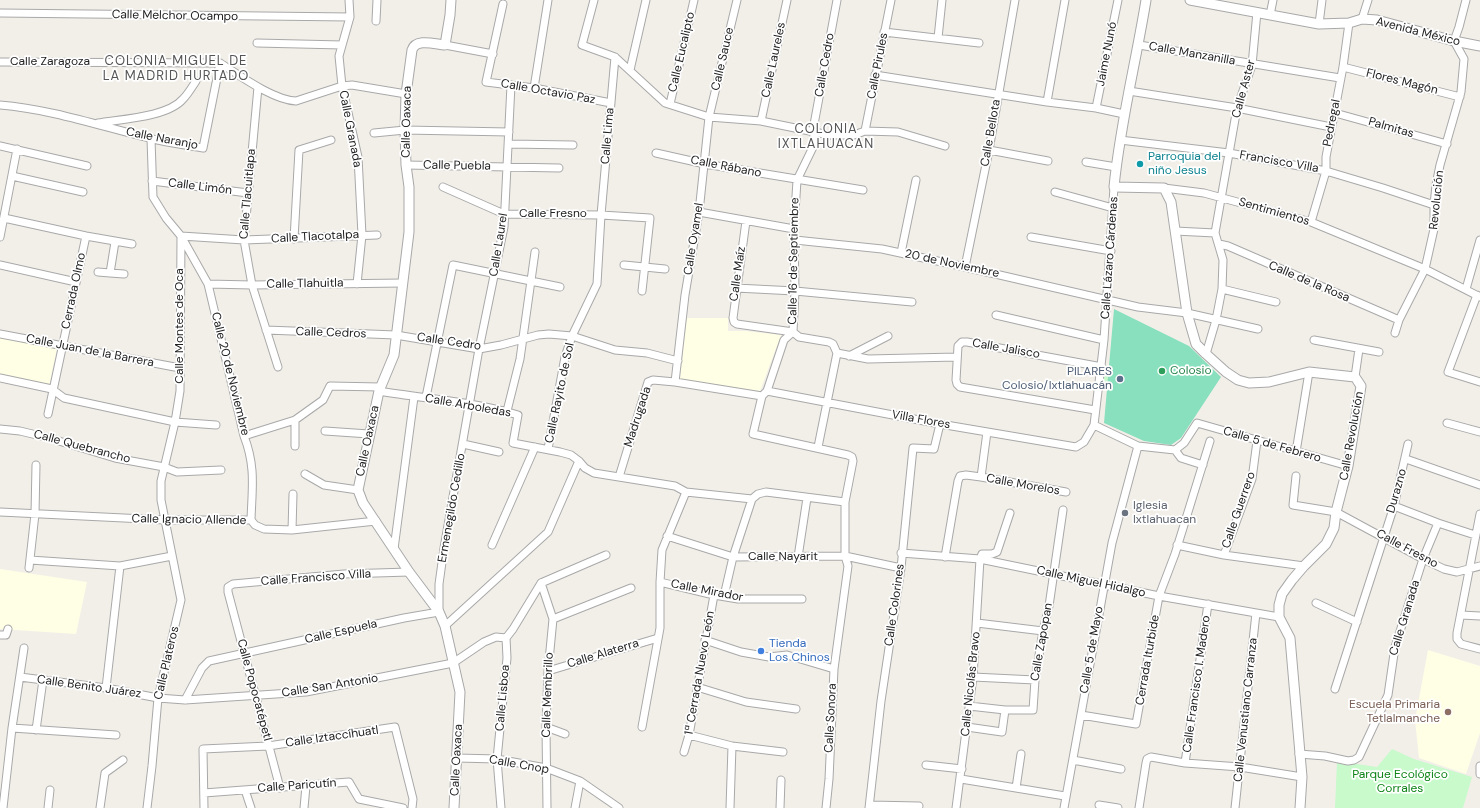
<!DOCTYPE html>
<meta charset="utf-8">
<style>
body{margin:0}
canvas{display:block;background:#f2efe9}
</style>
<canvas width="1480" height="808"></canvas>
<script>
const g = document.querySelector('canvas').getContext('2d');
g.lineJoin = 'round';
function fill(path, color) { g.fillStyle = color; g.fill(path, 'evenodd'); }
function strokePath(path, color, width, dash) { g.strokeStyle = color; g.lineWidth = width; g.lineCap = dash ? 'butt' : 'round'; g.setLineDash(dash || []); g.stroke(path); }
function drawText(font, color, halo, rows, align = 'center') {
  g.font = font + ' "DM Sans",sans-serif'; g.lineWidth = 3.5; g.setLineDash([]); g.textBaseline = 'middle'; g.strokeStyle = halo; g.fillStyle = color; for (const [text, x, y, turn = 0] of rows) {
    g.save(); g.translate(x, y); g.rotate((+turn || 0) * Math.PI / 180); g.textAlign = isNaN(turn) ? turn : align; if (halo) g.strokeText(text, 0, 0); g.fillText(text, 0, 0); g.restore();
  }
}
fill(new Path2D(`
 M687 318H728V331H746L781 335 760 391 680 379Z
 M0 336 57 348 49 386 0 376Z
 M0 569 87 582 76 634 0 629Z
 M1428 650 1480 666V733L1466 774 1419 758 1415 720Z`), '#ffffe5');
fill(new Path2D(`
 M1102 364 1119 369 1115 382H1100Z
 M1392 749 1414 759 1472 777 1463 808H1335L1337 761 1377 767Z`), '#c8facc');
fill(new Path2D(`
 M1114 309 1189 346 1221 377 1181 438 1171 445 1144 441 1104 423Z`), '#88e0be');
const minor = new Path2D(`
 M349 0 350 17 339 56 342 86 358 157 362 235 357 284
 M594 0 582 45 615 57 665 103 709 117 761 121 829 135H854L865 131 898 132 945 146
 M503 4 486 82 534 88 611 103
 M0 13 350 17
 M1270 15 1273 0
 M1362 19 1368 0
 M376 21 377 0
 M1319 24 1322 0
 M884 32 979 43
 M938 38 942 0
 M257 43 342 45
 M445 45 493 54
 M1139 45 1340 78
 M0 62 220 63
 M220 63C239 75 273 100 296 101L342 86 352 85 406 94
 M1343 67 1460 97
 M630 70 646 0
 M875 75 1047 102 1096 108 1124 114
 M258 87 244 240 252 285 278 367
 M534 88 548 0
 M1129 91 1237 108 1331 127
 M1047 102 1065 0
 M670 104 694 0
 M0 105C50 109 100 126 149 138 167 143 185 145 203 148L220 63
 M1096 108 1118 0
 M1335 113 1447 144
 M761 121 787 0
 M98 123C121 119 168 117 183 99 188 94 192 87 196 81
 M865 131 891 0
 M374 133 405 130 509 132
 M1120 140 1229 153 1326 171 1383 188 1434 205
 M509 144 573 145
 M0 146 87 166
 M989 150 1048 161
 M656 153 705 164 863 190
 M1086 162 1116 167
 M406 165 559 168
 M12 176 83 192
 M152 181 248 193
 M443 187 504 214 601 215 650 218 642 291
 M1164 188 1204 193 1311 222 1425 269 1480 297
 M1055 192 1113 208
 M699 212 794 229
 M4 218 86 236 132 244
 M746 221 733 318 734 322 737 324 793 332 799 337 829 342 833 344 837 353 818 447
 M1311 222 1326 171V157L1343 67 1349 23
 M1175 231 1215 233
 M181 236 208 284 244 436C256 467 252 488 251 520
 M181 236 244 240 377 235
 M0 237 17 149
 M1031 237 1111 251
 M294 239 299 150 331 140
 M795 240 882 249 965 267 1138 307 1187 313 1258 329
 M115 242 110 273 124 274
 M1219 244 1228 246 1399 320
 M901 253 916 180
 M0 265 76 282
 M624 265 665 269
 M965 267 989 150 1015 0
 M98 272 110 273
 M208 284 252 285 403 283
 M736 288 795 291 912 302
 M1222 289 1276 302
 M1466 289 1480 240
 M1477 295 1448 372 1480 382
 M996 315 1104 340
 M266 330 396 335 479 349 501 345 538 335 549 334 572 336 615 350 647 353 678 361
 M1395 333 1399 320 1425 269 1434 229V205L1436 185 1440 165 1461 92 1464 59 1454 41 1459 27 1466 0
 M0 334 180 368
 M1314 340 1379 352
 M837 353 868 359 957 357
 M1206 354 1216 320 1222 289 1223 260 1215 233 1237 108 1252 65 1257 12
 M849 356 888 336
 M1355 377 1359 349
 M0 378 52 389 64 398 175 422 216 425
 M675 382 685 295 699 212 709 117 737 0
 M379 391C425 399 473 401 518 415L513 443 560 452 571 455 579 461 585 468 594 473 675 486 686 492 752 499 758 494 766 492 845 502
 M767 391 940 424 1076 447 1084 442 1094 425 1104 340 1114 187
 M426 397 453 265 560 287
 M1095 410 960 387 957 384 956 380 958 346 962 342H967L1102 367
 M507 411 520 359 535 252
 M48 414 86 236
 M295 420V446
 M1447 423 1480 432
 M1094 425 1138 446 1175 450 1181 458 1203 465
 M0 429 20 431 49 438 115 458 164 467 177 472 221 470
 M325 431 369 434
 M244 436 295 420 323 400 330 386 380 387
 M463 444 499 452
 M548 449 565 357 572 336 597 284 601 215 615 57
 M1175 450 1184 443 1197 423 1348 466
 M1296 452 1309 372
 M1406 459 1480 485
 M305 474 324 485 358 490
 M1296 476 1293 505 1336 512 1423 559 1444 569 1457 572 1480 566
 M619 477 648 382 653 380 675 382 762 396
 M981 477 1066 492
 M1394 506 1438 523 1475 535
 M0 512 165 520H251L255 525 264 529 292 530 376 521
 M1480 514 1457 633V639L1461 644 1480 649
 M292 530 293 494
 M667 536 733 557 845 556 901 568
 M492 545 535 447
 M1177 545 1224 555 1304 566
 M394 549 414 397
 M901 553 980 559 1159 596 1279 617
 M1224 555 1252 479 1257 441
 M798 557 807 498
 M945 557 958 481 960 476 966 475 981 477 987 432
 M30 560 120 566 172 556
 M29 568 35 514 36 465
 M660 582 714 595 738 599H802
 M541 583 553 619 548 671 546 727 547 808
 M541 583 606 555
 M724 596 733 557 752 499
 M1316 603 1357 622
 M1461 615 1480 616
 M553 619 631 588
 M977 623 1043 631
 M445 626 548 532 579 461
 M0 635H6L8 629
 M705 640 741 652 769 657 787 655 834 669
 M548 671 658 638
 M20 677 106 688 158 698 185 700 306 692 453 663 484 642 496 637 506 638 513 629 541 583
 M973 677 1035 680
 M697 687 746 702 796 709
 M106 688 120 566
 M1335 689 1394 506 1408 444
 M185 700 202 668 209 661 404 618 439 612V584L444 548 479 349 504 227 511 85
 M969 706 1005 710H1033L1035 680 1043 631 1049 606 1063 510
 M1081 715 1136 724 1159 596 1175 554 1210 441
 M546 727 565 734
 M642 727 660 628V582L662 550 686 492
 M967 727 1002 732 1005 710
 M12 728 116 735
 M36 730 43 680
 M689 735 732 746 783 752
 M684 752 689 735 714 595
 M1299 754 1325 756 1348 761 1354 760 1359 757 1388 695 1395 647 1423 559 1438 523
 M457 758 497 759 546 768 580 781 619 808
 M1073 760 1121 769
 M1185 763 1208 604
 M926 765 962 769
 M1480 766V774
 M961 779 1065 796
 M280 788 228 592V587L233 584 344 574 409 572
 M1016 788 1021 754
 M245 790 251 808
 M204 793 349 782 359 799 403 808
 M870 805 919 806
 M1099 805 1118 808
 M3 808 12 728 24 648
 M48 808 50 790
 M100 808 105 773 123 760
 M147 808 152 766 158 698 181 600 161 500V481L175 422 180 391 181 236 166 218 153 197 151 139
 M204 808 203 749 268 746 395 727 413 799 412 808
 M304 808 306 786
 M501 808 497 759 507 658 506 638
 M575 808 580 781
 M730 808 732 746
 M780 808 781 780
 M826 808 829 779 834 669 848 566 845 556V502L853 461 852 457 848 455 753 434 762 396 767 391 784 340 793 332 795 291 794 229 797 180 815 143 813 130 837 0
 M869 808 881 701 901 568 913 448 934 449 940 424
 M956 808 973 677 980 559 982 554H992L997 552 1010 513
 M1064 808 1112 543 1138 446
 M1139 808 1146 763 1147 759 1151 757 1185 763 1240 767 1302 777
 M1235 808 1256 613`);
const tertiary = new Path2D(`
 M451 0 450 15 445 45C434 44 416 38 412 50L406 94 405 130 406 165 409 187V232L394 355 379 391 358 490 363 503 409 572 439 612 445 626 460 692 454 808
 M1146 0C1136 62 1120 124 1114 187L1164 188 1171 202 1187 313 1196 344 1206 354 1226 372 1238 380 1249 383 1269 382 1309 372 1355 377 1361 386 1348 466 1336 512 1334 528 1326 544 1304 566 1292 580 1282 594 1279 605V617L1290 638 1302 777 1300 808
 M1190 0 1319 24 1349 23 1362 19 1377 20 1454 41 1480 46`);
strokePath(minor, '#a9a9a9', 9);
strokePath(tertiary, '#a9a9a9', 11);
strokePath(minor, '#fff', 7);
strokePath(tertiary, '#fff', 9);
for (const [x, y, r, color] of [
 [1140,164,4,"#0f9aa8"],
 [1162,371,4,"#2e9e5b"],
 [1120,379,4,"#5c6f8a"],
 [1125,513,4,"#6b7280"],
 [761,651,4,"#3f7fe0"],
 [1448,712,4,"#8d6e63"]
]) { const dot = new Path2D(); dot.arc(x, y, r, 0, 2 * Math.PI); g.fillStyle = color; g.fill(dot); strokePath(dot, '#fff', 1.5); }
drawText('12px', '#222', '#fff', [
 ["Calle Melchor Ocampo",175,16,1],
 ["Avenida México",1418,32,14],
 ["Calle Eucalipto",682,52,-77],
 ["Jaime Nunó",1107,54,-79],
 ["Calle Manzanilla",1192,54,10],
 ["Calle Sauce",723,59,-77],
 ["Calle Laureles",774,60,-78],
 ["Calle Zaragoza",50,62],
 ["Calle Cedro",825,65,-80],
 ["Calle Pirules",878,66,-79],
 ["Flores Magón",1402,82,14],
 ["Calle Aster",1244,89,-75],
 ["Calle Octavio Paz",548,92,10],
 ["Calle Oaxaca",407,122,-89],
 ["Pedregal",1332,123,-79],
 ["Palmitas",1391,128,16],
 ["Calle Granada",350,129,79],
 ["Calle Bellota",991,133,-80],
 ["Calle Lima",608,136,-85],
 ["Calle Naranjo",162,139,11],
 ["Francisco Villa",1279,162,10],
 ["Calle Puebla",457,166,1],
 ["Calle Rábano",726,167,11],
 ["Calle Limón",200,187,7],
 ["Calle Tlacuitlapa",248,194,-85],
 ["Revolución",1437,200,-84],
 ["Sentimientos",1274,212,16],
 ["Calle Fresno",553,214],
 ["Calle Tlacotalpa",315,237,-3],
 ["Calle Oyamel",694,239,-81],
 ["Calle Laurel",499,245,-81],
 ["Calle Lázaro Cárdenas",1110,258,-86],
 ["Calle 16 de Septiembre",794,261,-89],
 ["20 de Noviembre",952,264,12],
 ["Calle Maíz",738,274,-82],
 ["Calle de la Rosa",1309,282,23],
 ["Calle Tlahuitla",305,284,-1],
 ["Cerrada Olmo",74,291,-78],
 ["Calle Montes de Oca",180,326,-90],
 ["Calle Cedros",331,333,2],
 ["Calle Cedro",449,342,8],
 ["Calle Jalisco",1006,349,10],
 ["Calle Juan de la Barrera",90,351,11],
 ["Calle 20 de Noviembre",230,374,76],
 ["Calle Rayito de Sol",560,393,-78],
 ["Calle Arboledas",468,406,10],
 ["Madrugada",638,417,-72],
 ["Villa Flores",921,420,10],
 ["Calle Revolución",1352,436,-80],
 ["Calle Oaxaca",368,441,-78],
 ["Calle 5 de Febrero",1272,445,16],
 ["Calle Quebrancho",82,447,15],
 ["Calle Morelos",1023,485,10],
 ["Durazno",1397,491,-74],
 ["Ermenegildo Cedillo",452,508,-80],
 ["Calle Guerrero",1239,510,-71],
 ["Calle Ignacio Allende",189,520,1],
 ["Calle Fresno",1407,549,28],
 ["Calle Nayarit",783,557],
 ["Calle Francisco Villa",316,578,-4],
 ["Calle Miguel Hidalgo",1091,582,12],
 ["Calle Mirador",707,591,11],
 ["Calle Colorines",895,605,-82],
 ["Calle Granada",1405,618,-73],
 ["Calle Espuela",341,632,-13],
 ["Calle Zapopan",1042,642,-80],
 ["Calle 5 de Mayo",1092,650,-80],
 ["Calle Alaterra",603,654,-17],
 ["Cerrada Iturbide",1148,660,-80],
 ["Calle Plateros",167,663,-77],
 ["1ª Cerrada Nuevo León",700,673,-80],
 ["Calle Nicolás Bravo",971,684,-84],
 ["Calle Francisco I. Madero",1197,684,-82],
 ["Calle San Antonio",330,686,-9],
 ["Calle Benito Juárez",89,687,8],
 ["Calle Popocatépetl",254,690,75],
 ["Calle Membrillo",548,695,-88],
 ["Calle Lisboa",503,698,-85],
 ["Calle Venustiano Carranza",1246,710,-84],
 ["Calle Sonora",831,718,-87],
 ["Calle Iztaccíhuatl",332,737,-8],
 ["Calle Oaxaca",457,760,-87],
 ["Calle Cnop",519,765,10],
 ["Calle Paricutín",297,786,-4]
]);
drawText('12px', '#0d838f', '#fff', [
 ["Parroquia del",1148,157],
 ["niño Jesus",1148,171]
], 'left');
drawText('12px', '#27864d', '#fff', [
 ["Colosio",1170,371]
], 'left');
drawText('12px', '#4e5e75', '#fff', [
 ["PILARES",1112,372],
 ["Colosio/Ixtlahuacán",1112,386]
], 'right');
drawText('12px', '#5b616d', '#fff', [
 ["Iglesia",1133,506],
 ["Ixtlahuacan",1133,520]
], 'left');
drawText('12px', '#366cbe', '#fff', [
 ["Tienda",769,644],
 ["Los Chinos",769,658]
], 'left');
drawText('12px', '#785e54', '#fff', [
 ["Escuela Primaria",1440,705],
 ["Tetlalmanche",1440,719]
], 'right');
drawText('12px', '#0c8416', '#fff', [
 ["Parque Ecológico",1400,775],
 ["Corrales",1400,789]
]);
g.letterSpacing = '1px';
drawText('13px', '#555', '#fff', [
 ["COLONIA MIGUEL DE",176,62],
 ["LA MADRID HURTADO",176,77],
 ["COLONIA",826,130],
 ["IXTLAHUACAN",826,145]
]);
g.letterSpacing = '0px';
</script>
